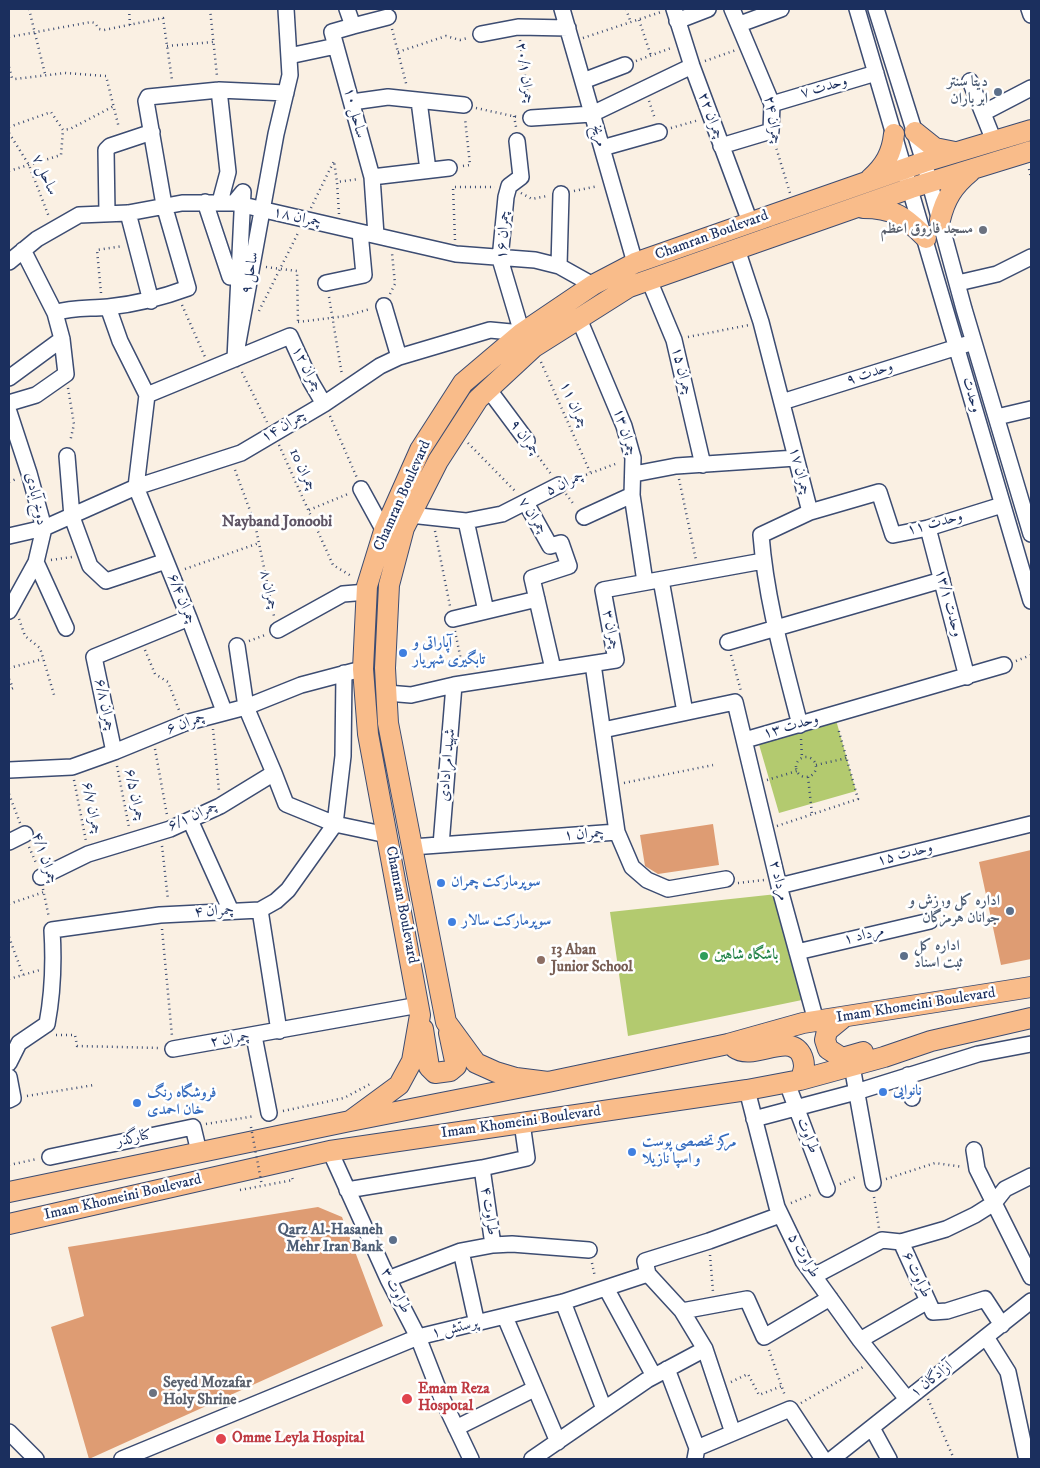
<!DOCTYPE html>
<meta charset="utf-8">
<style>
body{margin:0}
#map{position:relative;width:1040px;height:1468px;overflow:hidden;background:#faf0e3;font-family:"IM FELL DW Pica",serif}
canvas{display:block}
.frame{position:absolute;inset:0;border:10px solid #1b2f5e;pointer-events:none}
</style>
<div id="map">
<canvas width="1040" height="1468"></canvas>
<div class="frame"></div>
</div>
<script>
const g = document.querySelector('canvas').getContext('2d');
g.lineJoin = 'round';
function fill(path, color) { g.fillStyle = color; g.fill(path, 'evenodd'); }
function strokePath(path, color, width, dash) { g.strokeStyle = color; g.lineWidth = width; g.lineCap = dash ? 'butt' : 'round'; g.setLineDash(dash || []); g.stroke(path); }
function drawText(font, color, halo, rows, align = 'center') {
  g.font = font + ' "IM FELL DW Pica",Amiri,serif'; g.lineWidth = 5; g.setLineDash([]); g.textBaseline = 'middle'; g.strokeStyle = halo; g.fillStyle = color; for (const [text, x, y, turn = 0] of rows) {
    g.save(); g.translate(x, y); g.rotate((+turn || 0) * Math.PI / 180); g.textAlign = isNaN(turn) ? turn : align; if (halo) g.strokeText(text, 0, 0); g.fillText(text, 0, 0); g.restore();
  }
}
fill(new Path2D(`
 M836 720 856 791 779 813 758 741Z
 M777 894 802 1000 628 1036 610 912Z`), '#b3ca6f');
fill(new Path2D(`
 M713 824 719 865 658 874 645 866 640 835Z
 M1031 850V959L1001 965 979 862Z
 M318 1207 342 1217 383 1326 89 1459 51 1327 84 1316 68 1247Z`), '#de9c73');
const minor = new Path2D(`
 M347 9 353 26 332 32 372 177 376 235
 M562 9 635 263
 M674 9 692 66 750 222
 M857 9 1031 601
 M876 9 924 162 964 309 1031 534
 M1029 9 1031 15
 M677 21 708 9
 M740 24 781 9
 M353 26 388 17
 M481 34 518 27 568 28
 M289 56 336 46
 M583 81 625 65
 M970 81 994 141
 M219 90 228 172 220 202
 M419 101 428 170
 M352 102 388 97 464 105
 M772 104 876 73
 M983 113 1031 88
 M531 118 592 114 692 66
 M721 146 771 131 772 104 732 9
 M602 148 659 132
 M372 177 449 168
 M205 202 230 277
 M234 203 243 192 235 359 276 134 290 75 286 9
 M107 213 106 150 110 146 152 132
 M128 213 151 301
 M737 249 761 322 810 512 761 535C766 600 784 662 800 725
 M9 262 37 239 79 215 128 213 182 203H234L456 254 535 260 559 266 593 285
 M559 266 561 194
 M649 280 674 340 703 465
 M326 283 364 275 360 232
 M958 283 997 274 1031 257
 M384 306 399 357
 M108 307 120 341 147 395 290 336 311 382 324 404
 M55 313C73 307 89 309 108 307 137 304 161 298 188 288L164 205 146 101 148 97 219 90 286 93
 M579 319 624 426 633 458 632 495 645 582
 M9 378 62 339
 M489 390 527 441
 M147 395 136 487 189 618 224 711
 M782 402 967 344
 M9 403 36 395 66 374 62 339 55 313 23 250
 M9 412 29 473 44 528 36 562 9 611
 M997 417 1031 409
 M67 456 72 517 90 566 106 581 166 561
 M634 474 676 466 796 458
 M361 489 384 531
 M526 503 550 546 561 543 569 566 532 578 553 669
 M810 512 879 492 893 535 928 528 1002 505
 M410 515 466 521 502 514 559 485
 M584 517 632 495
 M466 521 486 611
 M928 528 967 677
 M9 536 44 528 136 487 241 453 324 404 380 366 399 357 490 330 522 333 500 259 506 197 509 186 521 177 517 141
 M36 562 66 628
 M661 580 685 712
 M453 619 537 599
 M278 630 343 594 367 592
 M728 642 942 580
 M593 664 617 832 632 867 647 880 668 889 726 879
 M387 693 411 695 454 685 616 660 603 590 763 561
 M603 730 735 702 779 886 816 1021
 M745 740 1004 665
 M114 752 94 657 189 618
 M9 770 72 767 114 752 185 723 246 707 301 685 354 671
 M274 773 286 804 335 824 387 835
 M190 820 231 911
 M9 842 25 834
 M441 845 454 685
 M412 847 617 832
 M41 877 88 854 170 829 220 806 274 773 246 707 237 646
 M779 886 1031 824
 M260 910 279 1031
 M797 952 930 921
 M254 1036 269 1113
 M173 1049 419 1005
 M9 1063 19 1043 47 1024C53 992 54 962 52 930L160 915 260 910 276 901 288 890 335 824 343 756 344 673
 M852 1066 873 1183
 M908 1075 912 1098
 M9 1077 13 1098 9 1100
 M787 1083 827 1189
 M747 1090 777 1207 803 1261 860 1340 907 1399
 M754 1119 856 1092 978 1054 1031 1044
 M522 1123 527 1158 482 1168 493 1245 512 1244 589 1250
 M974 1150 977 1169 1031 1277
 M330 1151 388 1279 418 1337 441 1396 471 1459
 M50 1157 193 1127 199 1152
 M347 1190 482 1168
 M901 1242 933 1312 947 1311 985 1299 1002 1325
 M648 1274 682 1311 705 1349 733 1433
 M814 1276 882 1240 901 1242 946 1229 975 1215 994 1203 1005 1189 1031 1176
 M388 1279 461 1251
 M606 1288 654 1376
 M563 1302 604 1409
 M682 1311 747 1299 764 1337 830 1298
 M505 1317 558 1442
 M477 1324 461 1251 493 1245
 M986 1337 1008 1372 1026 1456 1031 1455
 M860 1340 928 1301
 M667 1369 697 1448
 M456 1428 534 1389
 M872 1428 889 1459
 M9 1432 36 1459
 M122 1459 418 1337 563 1302 648 1274 645 1261 709 1241 780 1215
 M532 1459 647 1380 705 1349
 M695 1459 697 1448 790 1409 823 1459
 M832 1459 1031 1301`);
const major = new Path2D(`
 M915 132 935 148 955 152
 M870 179C885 166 892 153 894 134
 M863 208C894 208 905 217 926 238
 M940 220C945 199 953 186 970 172
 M844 1017 827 1031 825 1040 828 1049 842 1058 863 1052
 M423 1029 429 1067 435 1073 450 1071 456 1066 449 1033
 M735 1048C753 1061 788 1032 801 1054 806 1064 804 1071 800 1080
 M548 1082 516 1078 496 1072 476 1063 446 1022 388 723 385 668 389 585 404 528 438 461 478 399 534 347 629 287 911 188 1031 151
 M350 1121 399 1085 412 1061 420 1015 368 734 363 669 367 586 384 531 420 450 463 383 522 333 593 285 635 263 924 162 1031 130
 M9 1192 350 1121 548 1082 728 1044 803 1023 1031 987
 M9 1224 330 1151 747 1090 800 1080 884 1057 931 1041 1031 1018`);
strokePath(minor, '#3c4c72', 18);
strokePath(major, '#3c4c72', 22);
strokePath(new Path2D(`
 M29 9 45 74
 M129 9 130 25
 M210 9 217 76
 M626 9 631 23
 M639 20 651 56
 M392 29 407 87
 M9 37 91 22 95 23 99 29 104 30 163 18 172 80
 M583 38 661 12
 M520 40 529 104
 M167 46 213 42
 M398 52 446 36 460 40 468 38
 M636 61 671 48
 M705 61 736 50
 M9 67 12 78 15 79 65 73 106 76 119 128
 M649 101 655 119
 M476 108 517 117
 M514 116 516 127
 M9 127 51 112 63 130 70 129 114 106
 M671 128 699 120
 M9 133 29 165 49 217
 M775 144 790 193
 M463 166 470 165 465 118
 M1029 169 1031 178
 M9 171 61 155 63 130
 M574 191 598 186
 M521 193 532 199 547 196
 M311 208 334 161 337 182
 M339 214 337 182 359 179
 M455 240 453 187H495
 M266 267 297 271 298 321
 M101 293 97 250 123 246
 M390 294 395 284 392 253
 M329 297 342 375
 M182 305 205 357
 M259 311 299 231
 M298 322 346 316 370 309
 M688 337 749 325
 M541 362 590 472
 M242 372 267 422
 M68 388 74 424 70 442
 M330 416 357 478
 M468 443 515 491
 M279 445 333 565 353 577
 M535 452 551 474
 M235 470 255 524 274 616
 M679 479 696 560
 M572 480 618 463
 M9 482 16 479
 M566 494 575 506
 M309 510 348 494
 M435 531 450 606
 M51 560 72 557
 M185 569 259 543
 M19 619 25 636 40 648 55 698
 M455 631 463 670
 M249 641 265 635
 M145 650 155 674 168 682 179 710
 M731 655 741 691
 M1016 661 1031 655
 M9 668 43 659
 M9 679 13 688 9 690
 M213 729 219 791
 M801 739 802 758
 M155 749 167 815
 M796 767a10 10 0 1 1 20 0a10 10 0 1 1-20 0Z
 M816 765 847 758
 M117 766 129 827
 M808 777 812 814
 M74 780 86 841
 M767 780 797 771
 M624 783 713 765
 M9 794 20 823
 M777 826 858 799 838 728
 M162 846 168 900
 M29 847 37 865
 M738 883 764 880
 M43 889 49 918
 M9 904 44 892
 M162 929 172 1036
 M9 937 23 975
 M9 979 40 970
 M56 1035H75L77 1046 160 1048
 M27 1096 94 1085
 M283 1111 344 1098 372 1083
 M206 1124 255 1116
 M9 1165 37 1159
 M886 1179 935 1163 963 1167
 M840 1184 858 1176
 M240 1190 293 1180 292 1177
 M874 1197 879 1228
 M791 1203 813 1194
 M710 1255 713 1292
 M592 1263 595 1277
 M769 1350 785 1396
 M731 1382 748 1374 759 1395 782 1386
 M928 1399 954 1459
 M801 1403 863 1367`), '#3c4c72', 2.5, [1, 4]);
strokePath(minor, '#fff', 15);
strokePath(major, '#f9bc8a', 20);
strokePath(new Path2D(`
 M251 1127 262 1186`), '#3c4c72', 2.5, [1, 4]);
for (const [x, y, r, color] of [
 [998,92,5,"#5c6f8a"],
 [983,230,5,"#6b7280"],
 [403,653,5,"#3f7fe0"],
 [441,883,5,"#3f7fe0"],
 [1010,911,5,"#5c6f8a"],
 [452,922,5,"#3f7fe0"],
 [704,956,5,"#2e9e5b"],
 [904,956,5,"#5c6f8a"],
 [541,960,5,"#8d6e63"],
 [883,1092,5,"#3f7fe0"],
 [137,1103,5,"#3f7fe0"],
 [632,1152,5,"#3f7fe0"],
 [393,1240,5,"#5c6f8a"],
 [153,1393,5,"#6b7280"],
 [407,1399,6,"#e0444e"],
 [221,1439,6,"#e0444e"]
]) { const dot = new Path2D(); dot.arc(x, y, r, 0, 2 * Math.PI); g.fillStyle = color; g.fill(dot); strokePath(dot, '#fff', 2); }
drawText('15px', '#1b2f5e', '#fff', [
 ["چمران ۲۰/۱",524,73,82],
 ["وحدت ۷",824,88,-16],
 ["ساحل ۱۰",354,113,76],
 ["چمران ۲۲",710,116,70],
 ["چمران ۲۴",772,120,81],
 ["مریخ",598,136,74],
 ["ساحل ۷",44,175,66],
 ["چمران ۱۸",297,218,13],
 ["چمران ۱۶",504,235,-87],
 ["Chamran Boulevard",712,236,-20],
 ["ساحل ۹",251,273,-80],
 ["چمران ۱۲",306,369,63],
 ["چمران ۱۵",681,371,77],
 ["وحدت ۹",870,374,-18],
 ["وحدت",971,395,74],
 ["چمران ۱۱",573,405,67],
 ["چمران ۱۴",284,427,-30],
 ["چمران ۱۳",624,432,73],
 ["چمران ۹",524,438,54],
 ["چمران 10",302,470,65],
 ["چمران ۱۷",799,471,76],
 ["چمران ۵",565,484,-25],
 ["Chamran Boulevard",403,496,-66],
 ["دوخ آبادی",35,499,77],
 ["چمران ۷",532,516,57],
 ["وحدت ۱۱",935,524,-15],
 ["چمران ۸",268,590,77],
 ["چمران ۶/۴",181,599,68],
 ["وحدت ۱۳/۱",948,603,75],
 ["چمران ۳",610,630,79],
 ["چمران ۶/۸",104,705,78],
 ["چمران ۶",186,724,-19],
 ["وحدت ۱۳",791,727,-16],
 ["شهید امرادادی",448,765,-85],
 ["چمران ۶/۵",134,795,78],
 ["چمران ۶/۷",91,808,79],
 ["چمران ۶/۱",193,817,-24],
 ["چمران ۱",584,835,-4],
 ["وحدت ۱۵",905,855,-14],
 ["چمران ۴/۱",44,858,71],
 ["مرداد ۲",778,881,76],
 ["Chamran Boulevard",401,905,79],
 ["چمران ۴",214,912,-3],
 ["مرداد ۱",864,936,-13],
 ["Imam Khomeini Boulevard",916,1006,-9],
 ["چمران ۲",230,1040,-9],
 ["Imam Khomeini Boulevard",521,1123,-8],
 ["طراوت",807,1136,69],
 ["کنارگذر",134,1139,-12],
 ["Imam Khomeini Boulevard",123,1198,-13],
 ["طراوت ۴",488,1211,82],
 ["طراوت ۵",803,1256,60],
 ["طراوت ۶",916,1275,65],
 ["طراوت ۳",395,1291,63],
 ["پرستش ۱",455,1329,-13],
 ["آزادگان ۱",932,1380,-38]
]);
drawText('bold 15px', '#4e5e75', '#fff', [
 ["دیتا سنتر",988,83],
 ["ابر باران",988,100],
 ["اداره کل ورزش و",1000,902],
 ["جوانان هرمزگان",1000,919],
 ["اداره کل",914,947,"left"],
 ["ثبت اسناد",914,964,"left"],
 ["Qarz Al-Hasaneh",383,1231],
 ["Mehr Iran Bank",383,1248]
], 'right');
drawText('bold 15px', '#5b616d', '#fff', [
 ["مسجد فاروق اعظم",973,230],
 ["Seyed Mozafar",163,1384,"left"],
 ["Holy Shrine",163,1401,"left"]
], 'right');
drawText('bold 15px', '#366cbe', '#fff', [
 ["آپاراتی و",413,644],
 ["تابگیری شهریار",413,661],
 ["سوپرمارکت چمران",451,883],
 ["سوپرمارکت سالار",462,922],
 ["نانوایی",893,1092],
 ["فروشگاه رنگ",147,1094],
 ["خان احمدی",147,1111],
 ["مرکز تخصصی پوست",642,1143],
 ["و اسپا نازیلا",642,1160]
], 'left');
drawText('bold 15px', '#785e54', '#fff', [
 ["13 Aban",551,951],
 ["Junior School",551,968]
], 'left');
drawText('bold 15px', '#27864d', '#fff', [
 ["باشگاه شاهین",714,956]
], 'left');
drawText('bold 15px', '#be3a42', '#fff', [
 ["Emam Reza",418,1390],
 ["Hospotal",418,1407],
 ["Omme Leyla Hospital",232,1439]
], 'left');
drawText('bold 16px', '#5f5565', '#fff', [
 ["Nayband Jonoobi",277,523]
]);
</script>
